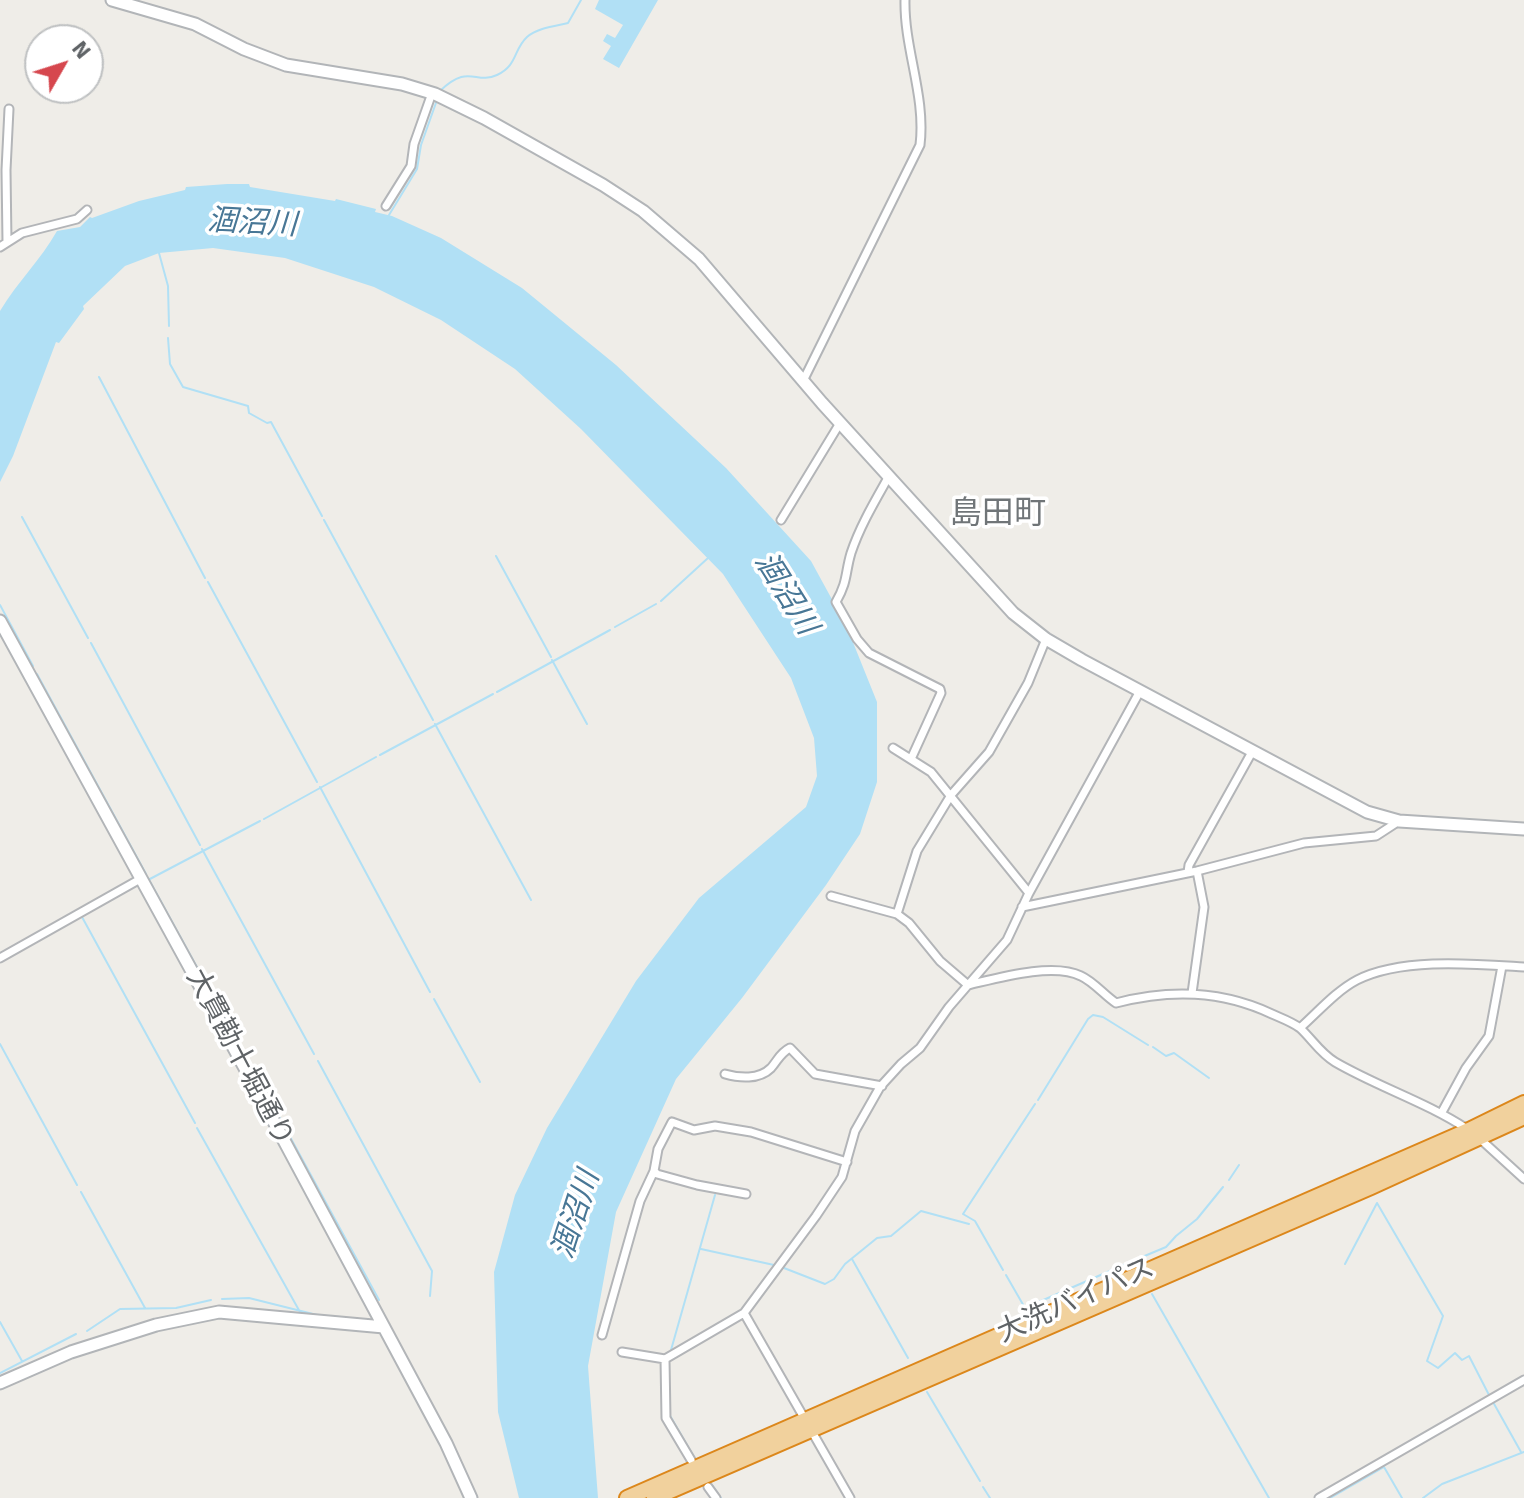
<!DOCTYPE html>
<meta charset="utf-8">
<style>
body{margin:0}
#map{position:relative;width:1524px;height:1498px;overflow:hidden;background:#efede8;font-family:Signika,sans-serif}
canvas{display:block}
.north{position:absolute;left:24px;top:24px;width:80px;height:80px;box-sizing:border-box;background:#fff;border:2px solid #bfc1c2;border-radius:50%;rotate:51deg;font-size:22px;font-weight:700;line-height:32px;text-align:center;color:#5f6366}
.north::after{content:'';display:block;margin:auto;width:28px;height:36px;background:#d6474e;clip-path:polygon(50% 0,100% 100%,50% 72%,0 100%)}
</style>
<div id="map">
<canvas width="1524" height="1498"></canvas>
<div class="north">N</div>
</div>
<script>
const g = document.querySelector('canvas').getContext('2d');
g.lineJoin = 'round';
function fill(path, color) { g.fillStyle = color; g.fill(path, 'evenodd'); }
function strokePath(path, color, width, dash) { g.strokeStyle = color; g.lineWidth = width; g.lineCap = dash ? 'butt' : 'round'; g.setLineDash(dash || []); g.stroke(path); }
function drawText(font, color, halo, rows, align = 'center') {
  g.font = font + ' Signika,"Noto Sans JP",sans-serif'; g.lineWidth = 7; g.setLineDash([]); g.textBaseline = 'middle'; g.strokeStyle = halo; g.fillStyle = color; for (const [text, x, y, turn = 0] of rows) {
    g.save(); g.translate(x, y); g.rotate((+turn || 0) * Math.PI / 180); g.textAlign = isNaN(turn) ? turn : align; if (halo) g.strokeText(text, 0, 0); g.fillText(text, 0, 0); g.restore();
  }
}
fill(new Path2D(`
 M599 0H658L619 68 603 59 611 46 603 41 607 34 615 38 623 25 595 9Z
 M227 184H249L250 187 335 201 336 199 376 209 375 212 392 216 441 238 522 288 616 365 726 468 811 561 846 625 877 702V782L860 834 826 885 742 998 676 1079 616 1212 588 1366 598 1498H519L498 1412 494 1272 515 1195 547 1128 636 981 699 898 806 807 817 776 814 738 791 678 723 574 581 429 515 369 441 320 374 287 285 258 213 248 159 253 125 266 83 306 84 309 59 343 56 342 13 456 0 482V311C18 281 40 261 57 231L80 227 90 217 92 218 139 201 185 190 186 187Z`), '#b1e0f5');
strokePath(new Path2D(`
 M440 91C469 63 475 85 497 75 518 65 513 50 527 37 537 28 555 26 568 23L581 0
 M389 215 417 169 421 145 437 100
 M159 253 168 286 169 326
 M168 338 170 364 183 387 248 406 249 413 267 423 271 422 322 516
 M99 377 205 578
 M22 517 88 638
 M324 520 433 720
 M496 556 551 657
 M208 582 317 782
 M661 601 708 558
 M0 605 33 666
 M615 627 656 604
 M91 643 200 845
 M552 660 587 724
 M37 674 146 874
 M497 692 610 630
 M435 724 531 900
 M380 755 493 694
 M320 787 430 992
 M264 819 376 757
 M202 849 314 1054
 M148 878 261 1084
 M148 880 260 821
 M82 917 195 1123
 M26 947 136 886
 M0 962 21 950
 M434 999 480 1082
 M0 1044 77 1185
 M1153 1047 1166 1056 1174 1053 1209 1078
 M318 1061 432 1271 430 1296
 M265 1091 379 1300
 M1038 1100 1088 1019 1093 1015 1103 1017 1148 1045
 M197 1128 300 1312
 M1229 1180 1239 1165
 M81 1192 145 1308
 M701 1249 774 1265
 M852 1259 908 1358
 M1345 1264 1377 1203 1443 1316 1427 1361 1438 1368 1455 1353 1462 1360 1469 1356 1489 1395
 M1138 1265 1135 1260 1166 1247 1176 1236 1197 1219 1223 1187
 M784 1268 825 1284 834 1279 845 1264 877 1238 891 1236 921 1211 969 1224
 M1003 1270 975 1221 963 1214 1035 1104
 M1006 1275 1025 1308 1135 1260
 M1152 1294 1269 1498
 M222 1299 249 1298 317 1315
 M0 1322 22 1361
 M87 1331 120 1309 176 1308 211 1300
 M671 1350 715 1195
 M0 1373 76 1334
 M669 1383V1361
 M927 1392 980 1481
 M1493 1402 1521 1452
 M669 1414 694 1457
 M712 1485 721 1498
 M983 1487 990 1498
 M1330 1498 1384 1467 1402 1498
 M1423 1498 1442 1484 1524 1452`), '#b1e0f5', 2);
const street = new Path2D(`
 M386 206 411 166 414 144 432 93
 M7 242 6 170 9 109
 M0 247 22 233 77 219 87 210
 M803 381 920 145C926 96 904 49 905 0
 M889 476C875 501 860 526 851 553 845 573 848 581 836 602L857 639 869 653 940 689 941 693 911 759
 M781 520 840 423
 M893 748 931 772 1029 893
 M1188 872 1189 865 1252 752
 M831 896 897 914 909 923 940 961 968 985C998 978 1053 962 1081 976 1094 982 1104 995 1116 1003 1170 989 1221 990 1272 1014 1281 1018 1292 1022 1300 1028 1312 1039 1320 1053 1335 1062 1378 1087 1426 1102 1467 1129
 M1022 907 1197 871 1304 843 1376 836 1399 821
 M897 914 917 851 951 795 989 752 1028 683 1046 639
 M0 958 142 878
 M1192 993 1204 907 1197 871
 M1300 1028C1317 1013 1336 991 1357 980 1402 957 1476 964 1524 967
 M725 1074C739 1078 759 1080 771 1068 778 1060 780 1053 790 1048L815 1074 882 1086
 M1442 1112 1466 1068 1489 1036 1502 966
 M1477 1136 1524 1179
 M654 1171 657 1174 697 1185 746 1194
 M744 1313 850 1498
 M602 1335 640 1201 654 1171 658 1149 672 1122 694 1130 715 1126 751 1132 847 1162
 M622 1352 665 1359 666 1418 691 1460
 M665 1359 744 1313 816 1216 842 1177 855 1131 880 1087 901 1064 920 1048 949 1007 1007 940 1029 893 1140 691
 M708 1487 716 1498
 M1319 1498 1524 1380`);
const secondary = new Path2D(`
 M112 0 195 24 244 49 286 65 402 84 435 94 484 118 603 185 643 211 699 259 822 403 1013 613 1046 639 1082 660 1367 812 1399 821 1524 829
 M0 621 258 1092 446 1443 471 1498
 M0 1383 71 1352 156 1325 219 1312 384 1327`);
const highway = new Path2D(`
 M627 1498 1469 1130 1524 1103
 M654 1498 1371 1187 1524 1117`);
strokePath(street, '#b3b5b8', 11);
strokePath(secondary, '#b2b5b8', 15);
strokePath(highway, '#dc871b', 18);
strokePath(street, '#fff', 7);
strokePath(secondary, '#fff', 11);
strokePath(highway, '#f1d19d', 14);
drawText('28px', '#5f6366', '#fff', [
 ["大貫勘十堀通り",239,1058,62],
 ["大洗バイパス",1076,1301,-24]
]);
drawText('italic 30px', '#487796', '#fff', [
 ["涸沼川",252,224,3],
 ["涸沼川",785,594,58],
 ["涸沼川",577,1215,-72]
]);
drawText('32px', '#707578', '#fff', [
 ["島田町",998,515]
]);
</script>
